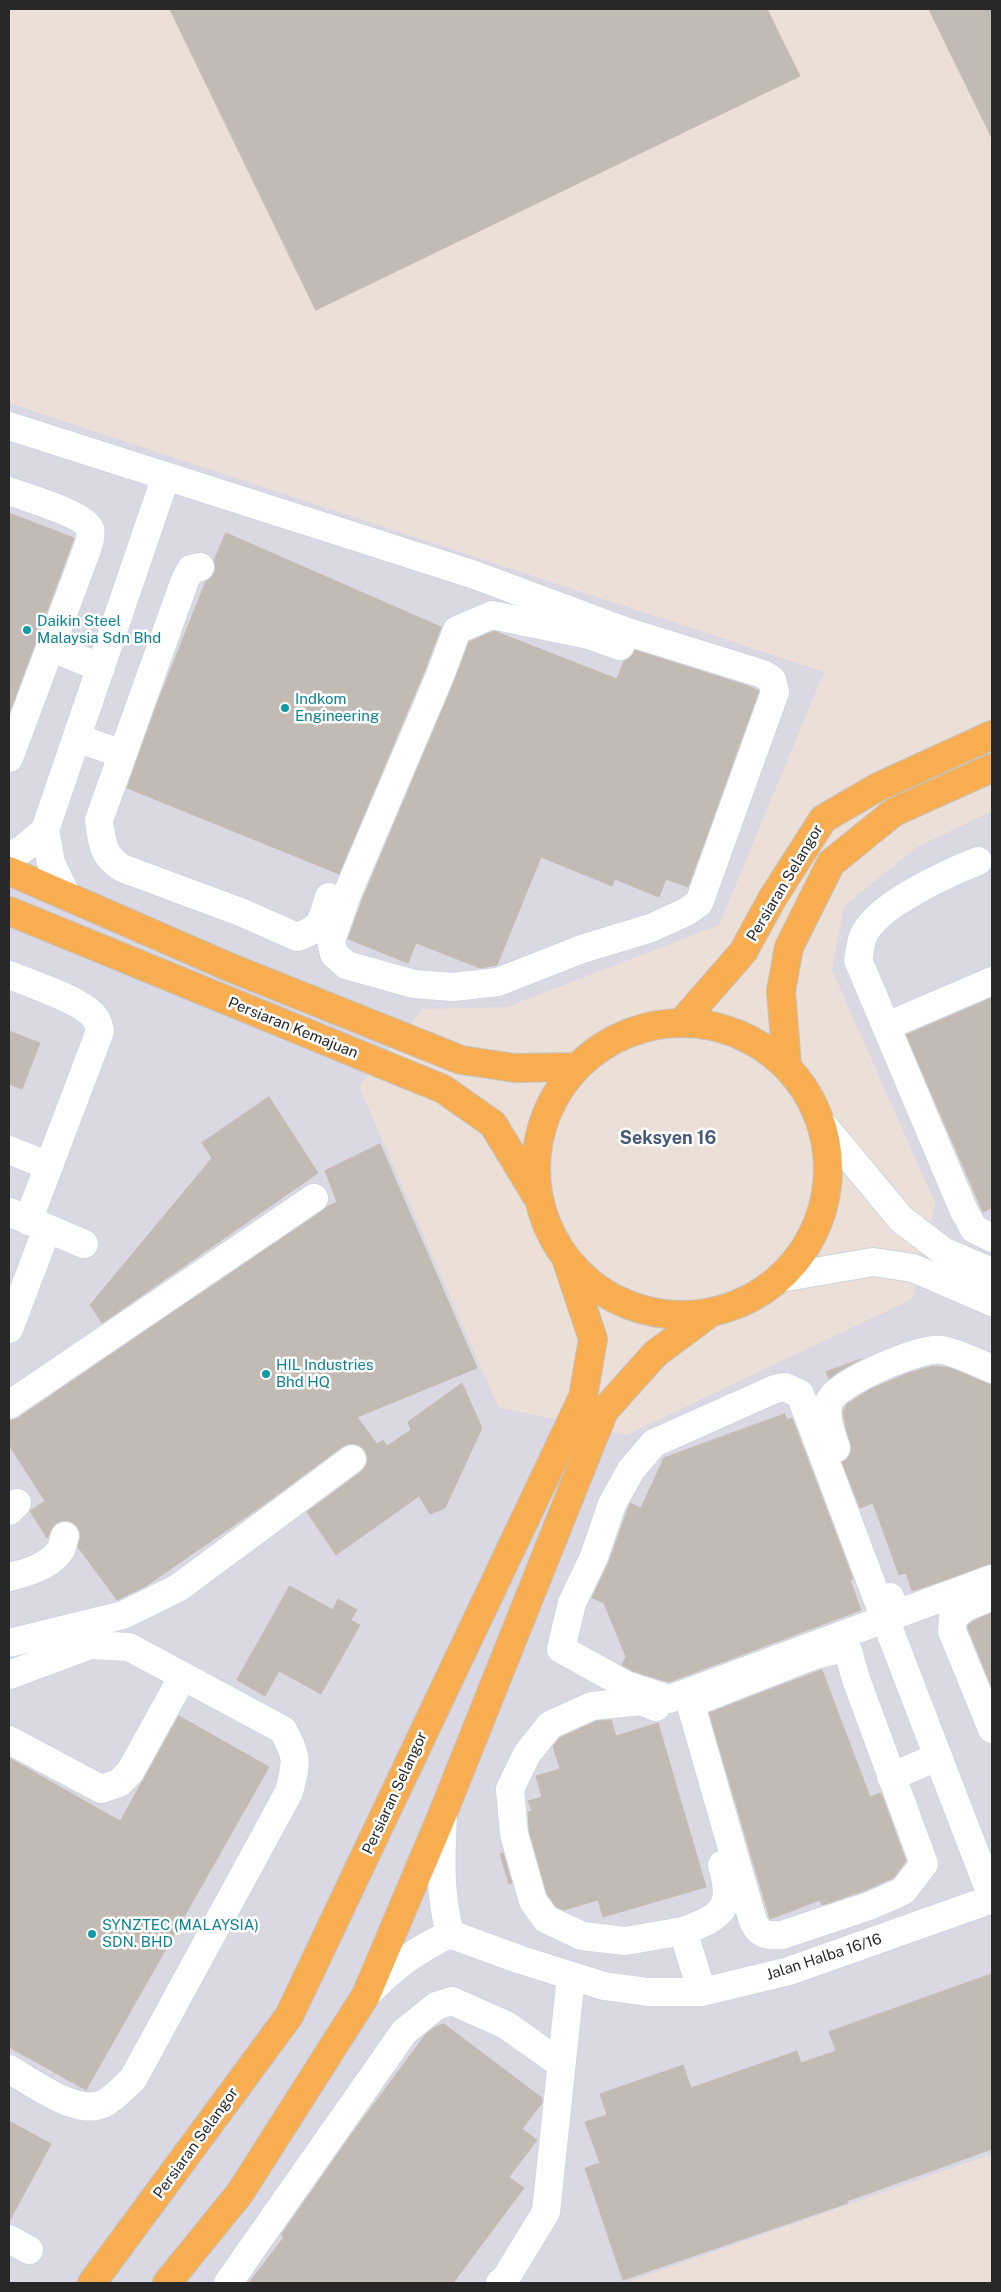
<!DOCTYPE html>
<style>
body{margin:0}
#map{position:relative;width:1001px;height:2292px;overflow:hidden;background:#ebdfd8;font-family:"Public Sans",sans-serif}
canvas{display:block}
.frame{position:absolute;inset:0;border:10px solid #282828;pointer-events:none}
</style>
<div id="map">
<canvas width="1001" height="2292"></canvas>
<div class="frame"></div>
</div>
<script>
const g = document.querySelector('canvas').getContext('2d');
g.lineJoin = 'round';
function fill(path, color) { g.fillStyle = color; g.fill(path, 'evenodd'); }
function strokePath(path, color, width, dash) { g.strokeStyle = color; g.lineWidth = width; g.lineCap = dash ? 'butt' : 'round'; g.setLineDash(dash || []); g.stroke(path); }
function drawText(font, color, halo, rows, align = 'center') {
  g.font = font + ' "Public Sans",sans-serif'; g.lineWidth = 5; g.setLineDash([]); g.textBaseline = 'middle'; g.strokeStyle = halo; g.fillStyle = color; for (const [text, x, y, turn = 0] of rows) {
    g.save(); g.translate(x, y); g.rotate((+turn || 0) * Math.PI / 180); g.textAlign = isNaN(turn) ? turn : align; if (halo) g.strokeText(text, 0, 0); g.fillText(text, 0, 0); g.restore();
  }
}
fill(new Path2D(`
 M9 403 824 672 719 925 507 1007 423 1009 359 1086 498 1407 626 1435 912 1299 935 1203 832 970 844 906 917 847 992 811V2154L625 2283H9Z`), '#dad9e3');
const building = new Path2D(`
 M170 9H767L800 76 316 310Z
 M929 9H992V138Z
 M9 513 74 538 9 714Z
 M226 533 441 627 424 672 339 874 127 788 155 709 206 581 215 572 214 561Z
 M494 631 617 679 624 661 631 657 635 650 748 686 759 691 688 887 666 879 659 897 615 879 612 886 541 857 497 965 480 968 416 943 408 963 348 939 363 898 453 684 469 642Z
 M992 998V1208L983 1212 906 1035Z
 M9 1031 40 1043 22 1089 9 1084Z
 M269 1097 318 1173 102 1323 90 1305 212 1158 202 1143Z
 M380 1144 477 1368 357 1417 377 1444 383 1440 387 1446 411 1430 408 1422 462 1383 482 1428 445 1508 430 1514 419 1496 336 1555 307 1512 361 1472 366 1466 368 1458 364 1449 358 1445 350 1444 343 1446 266 1503 146 1586 117 1600 78 1547 80 1534 77 1526 70 1521H62L55 1524 47 1538 30 1511 45 1501 9 1445V1420L18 1418 326 1207 337 1202 325 1171Z
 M861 1359 841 1370 829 1379 826 1372Z
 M934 1366 950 1368 992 1384V1564L912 1591 906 1573 899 1575 873 1503 860 1508 842 1462 848 1458 851 1451 843 1412 847 1404 871 1389 906 1374Z
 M785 1414 787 1420 792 1418 853 1579 850 1580 861 1610 669 1682 632 1671 622 1665 626 1657 604 1603 592 1598 609 1562 630 1503 641 1508 664 1458Z
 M290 1586 333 1610 338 1599 357 1610 351 1620 360 1625 321 1694 279 1671 265 1696 237 1680Z
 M992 1613V1688L968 1628V1625L974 1621Z
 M822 1670 870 1797 881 1793 906 1861 893 1878 863 1891 822 1905 820 1900 770 1919 709 1713Z
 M179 1716 269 1767 86 2090 9 2047V1758L120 1821Z
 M611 1720 616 1736 658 1723 706 1887 603 1917 598 1900 564 1910 556 1907 547 1894 529 1831 528 1812 532 1811 528 1801 542 1797 536 1776 560 1769 553 1746 560 1738 596 1721Z
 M503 1853 512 1883 509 1884 500 1854Z
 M992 1974V2149L847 2201 848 2203 623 2280 585 2168 600 2163 585 2122 607 2115 600 2094 683 2065 691 2088 797 2051 801 2063 836 2051 829 2032Z
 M444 2024 542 2098V2103L522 2129 537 2140 509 2177 524 2188 453 2283H249L284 2237 281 2235 351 2135 426 2034 435 2027Z
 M9 2121 51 2144 9 2222Z`);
fill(building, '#c2bbb4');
strokePath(building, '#c6bbb2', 1);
const minor = new Path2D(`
 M9 426 472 574 625 631 763 674 772 680 775 692 699 903 686 912 651 928 582 949 498 982 453 987 414 984 346 965 334 954 331 940 348 892 439 678 457 630 492 615 589 635 620 646 625 631
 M9 491C25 497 84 514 90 529 92 536 88 546 86 552L9 758
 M200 567 191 569 185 580 99 820C102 842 102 855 122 868L243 913 297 937C323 928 321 921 329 897
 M51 647 101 668
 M77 738 122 754
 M9 857 23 849 45 830
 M978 861C948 873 874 906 863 937 860 944 860 953 858 960L964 1211 974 1229 992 1238
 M67 896 51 863 45 830 166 476
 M9 975C29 983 85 1001 96 1019 98 1022 99 1027 100 1031L28 1221
 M887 1026 992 981
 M823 1125 901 1219 943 1251 992 1272
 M9 1150 49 1166
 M9 1212 84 1244
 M780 1278 873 1262 913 1268 992 1302
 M9 1329 47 1229
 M9 1405 314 1198
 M836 1448C832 1434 822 1414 830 1400 839 1382 922 1346 942 1350 959 1353 977 1363 992 1369
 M9 1511 17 1503
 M9 1577C26 1573 48 1567 60 1551 63 1548 63 1540 65 1536
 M992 1596 966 1607 953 1617 952 1631 992 1729
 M890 1597 897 1614 992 1579
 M897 1614 885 1619 686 1693 669 1699 626 1685 561 1649 572 1603 594 1557 612 1504 631 1470 654 1443 775 1389 785 1387 800 1394C863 1562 927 1730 992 1897
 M9 1643 123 1615 178 1588 352 1459
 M844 1648 848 1651 856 1679 924 1864 903 1891 869 1906 782 1935C767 1936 759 1935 753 1921L692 1709 697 1701 812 1656Z
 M9 1675 90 1645 129 1647 283 1730C298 1759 297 1760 289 1792L133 2079C124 2087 115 2098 103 2104 76 2116 32 2082 9 2069
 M656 1707 641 1701 592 1706 550 1725 527 1754 510 1789 514 1834 533 1901 546 1919 582 1936 625 1941 683 1931
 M9 1740 101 1789 119 1783 130 1772 183 1676
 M891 1777 937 1757
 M443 1814C441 1857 439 1891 450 1934
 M702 1992 683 1931C722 1917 735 1908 722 1865
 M366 1995C393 1968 415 1950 450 1934L521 1960 604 1986 648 1992H702L789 1971 992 1899
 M9 2239 29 2250
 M228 2283 404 2032 436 2006 452 2001 506 2025 561 2064
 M500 2283 504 2281 546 2212 571 1976`);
const major = new Path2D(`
 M9 871 229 967 461 1060 515 1068 576 1067
 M9 911 443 1089 493 1124 536 1195
 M682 1022 743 952 772 899 823 819 878 787 992 735
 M536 1169a146 146 0 1 1 292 0a146 146 0 1 1-292 0Z
 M787 1065 781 991 789 947 831 863 894 812 992 768
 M92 2283 289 2016 583 1397 593 1339 567 1261
 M167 2283 240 2193 366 1995 443 1813 604 1411 655 1354 710 1313`);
strokePath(minor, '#cdd6e2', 30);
strokePath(major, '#c3c3c3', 30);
strokePath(minor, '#fff', 28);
strokePath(major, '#f8ae50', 28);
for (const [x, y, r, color] of [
 [27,630,5,"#0f9aa8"],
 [285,708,5,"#0f9aa8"],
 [266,1374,5,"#0f9aa8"],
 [92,1934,5,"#0f9aa8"]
]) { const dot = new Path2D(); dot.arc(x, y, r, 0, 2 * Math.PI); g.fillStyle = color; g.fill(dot); strokePath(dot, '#fff', 2); }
drawText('15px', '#0d838f', '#fff', [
 ["Daikin Steel",37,621],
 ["Malaysia Sdn Bhd",37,638],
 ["Indkom",295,699],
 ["Engineering",295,716],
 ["HIL Industries",276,1365],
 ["Bhd HQ",276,1382],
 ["SYNZTEC (MALAYSIA)",102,1925],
 ["SDN. BHD",102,1942]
], 'left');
drawText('15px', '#282828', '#fff', [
 ["Persiaran Selangor",785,883,-59],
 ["Persiaran Kemajuan",293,1028,22],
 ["Persiaran Selangor",395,1793,-65],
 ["Jalan Halba 16/16",824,1957,-18],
 ["Persiaran Selangor",196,2143,-54]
]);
drawText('bold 18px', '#465a7a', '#fff', [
 ["Seksyen 16",668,1138]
]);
</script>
